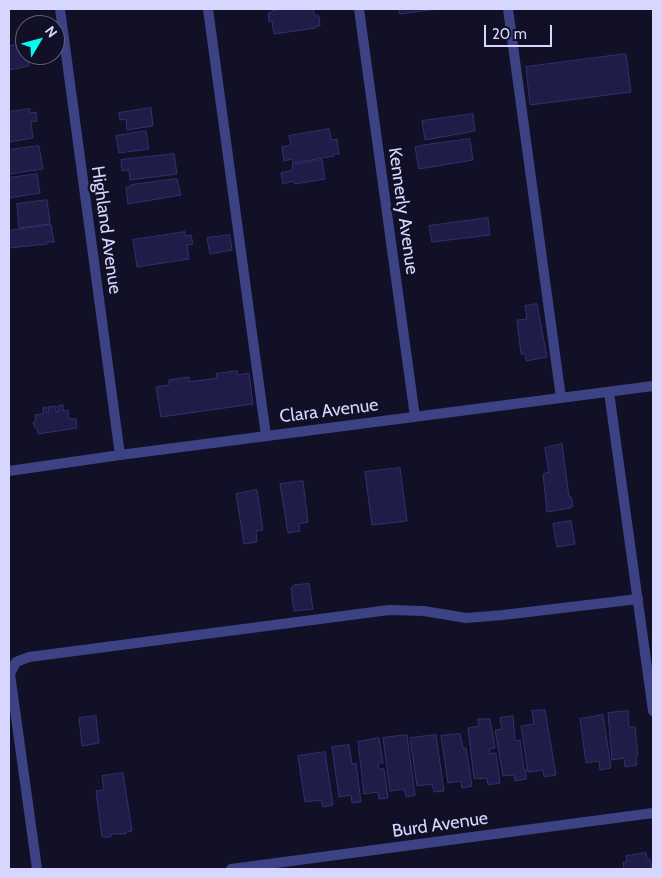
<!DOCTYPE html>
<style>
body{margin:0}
#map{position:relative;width:662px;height:878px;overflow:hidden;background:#111026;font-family:Cabin,sans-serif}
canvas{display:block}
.frame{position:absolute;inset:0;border:10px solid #d6d6fe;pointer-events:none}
.north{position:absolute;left:15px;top:15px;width:50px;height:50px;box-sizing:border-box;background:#111026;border:1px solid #605f7c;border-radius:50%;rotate:53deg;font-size:14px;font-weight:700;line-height:20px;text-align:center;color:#d6d6fe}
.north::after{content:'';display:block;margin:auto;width:18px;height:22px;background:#06faf2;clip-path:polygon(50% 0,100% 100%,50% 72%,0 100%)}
.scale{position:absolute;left:484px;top:25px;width:68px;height:22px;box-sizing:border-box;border:2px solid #d6d6fe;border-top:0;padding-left:6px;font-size:15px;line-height:18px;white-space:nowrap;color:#d6d6fe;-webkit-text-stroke:4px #111026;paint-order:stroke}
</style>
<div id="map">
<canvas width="662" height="878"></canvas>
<div class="frame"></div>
<div class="north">N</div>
<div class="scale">20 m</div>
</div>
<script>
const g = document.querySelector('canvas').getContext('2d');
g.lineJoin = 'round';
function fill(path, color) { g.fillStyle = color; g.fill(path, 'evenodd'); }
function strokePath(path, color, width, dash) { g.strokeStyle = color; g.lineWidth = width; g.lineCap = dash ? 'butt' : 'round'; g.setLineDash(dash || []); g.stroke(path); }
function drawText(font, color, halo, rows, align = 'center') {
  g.font = font + ' Cabin,sans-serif'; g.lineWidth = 5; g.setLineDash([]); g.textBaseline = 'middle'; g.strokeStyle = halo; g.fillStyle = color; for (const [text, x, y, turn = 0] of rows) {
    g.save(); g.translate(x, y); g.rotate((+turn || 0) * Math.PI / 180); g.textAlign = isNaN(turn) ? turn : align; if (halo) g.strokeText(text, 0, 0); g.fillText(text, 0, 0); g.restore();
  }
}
const building = new Path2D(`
 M285 9H313L315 16H319L320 26H316V28L274 34 272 21 269 22 268 13 272 12V11Z
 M399 9H437L400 14Z
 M25 44V55H28L29 66 9 70V46Z
 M626 54 631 92 530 105 526 67Z
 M151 108 153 126 127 130 126 119 120 120 119 113Z
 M30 109V113L36 112 37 121 31 122 33 138 9 142V112Z
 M473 114 475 131 425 140 422 121Z
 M329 129 331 140 337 139 339 154H333L334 156 293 163 292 159 284 161 282 147 291 145 289 136Z
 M146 131 149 149 119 153 116 136Z
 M470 139 473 160 419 169 415 147 423 145Z
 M39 146 43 169 9 174V150Z
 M174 154 177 174 130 180 129 170 122 171 121 160Z
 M322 160 325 179 295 184 294 181 283 184 281 173 293 170 292 165Z
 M37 174 40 193 9 198V178Z
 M177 179 181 195 128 204 126 187H131V185Z
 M47 200 50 224 19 228 17 204Z
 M488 218 490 235 432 242 429 226Z
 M51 225 54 242H47V244L9 248V231Z
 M185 232V236L191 235 193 244 187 245 189 259 137 267 133 240Z
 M230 235 232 250 210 254 207 238Z
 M537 304 547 357 526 361 525 354H521L517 320 527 319 525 306Z
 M237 371 238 375 249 373 253 404 161 417 156 387 169 385V380L189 377V382L217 378 216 374Z
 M63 405V411L68 410 69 419H76L77 428 38 434 37 428H35L33 422H36L35 415 43 414V408L46 407 47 413H49L48 407 56 406V412L59 411 58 406Z
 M562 444 569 497H571L573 506H571V508L547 512 543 474 549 472 545 448Z
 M400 468 407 521 372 525 365 472Z
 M303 481 308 522 299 524 300 531 288 533 280 484Z
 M257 490 263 530 256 531 257 542 244 544 236 494Z
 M571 521 575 544 557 547 553 524Z
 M309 584 313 609 294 611 291 588 294 585Z
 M545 710 556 775 544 777 543 770 528 772 521 726 534 724 532 711Z
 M628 711 629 727H635L638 756 636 757 637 765 625 767 624 758 612 760 608 713Z
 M603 715 611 768 600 770 599 761 586 763 580 719Z
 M96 716 99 743 82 746 79 718Z
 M513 716 515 741 520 740 524 770H526V779L515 781 514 775 503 776 495 730 502 729 500 718Z
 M478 719H490L495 748 489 749 490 754 496 753 500 783 488 785 487 778 474 779 468 728 479 726Z
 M460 734 463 748H466L472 786 462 788 461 781 448 783 441 736Z
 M407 735 415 795 406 797 404 789 390 791 383 738Z
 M436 735 444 791 434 792 432 784 417 786 410 738Z
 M379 738 383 763H378L379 769H384L388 798 379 799 378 792 364 794 358 742Z
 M349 745 352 764 356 763 361 802 352 803 351 795 339 797 332 747Z
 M325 752 333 805 323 807 321 800 305 802 298 756Z
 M123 773 132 831 126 832V834H112L110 837H102L96 791 104 790 102 776Z
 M646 853 647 859H650L652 869H624L623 862H627L626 856Z`);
fill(building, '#1f1c47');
strokePath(building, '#332f72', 1);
strokePath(new Path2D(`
 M208 9 266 436
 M508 9 561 398
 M37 869 10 674 16 662 29 657 389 610 424 611 466 618 503 615 638 599`), '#3c4284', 10);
strokePath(new Path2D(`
 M60 9 120 455
 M359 9 415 417
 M609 392 653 711
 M9 471 120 455 653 386
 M231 869 653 813`), '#3c4284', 10);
drawText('18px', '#d6d6fe', '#111026', [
 ["Kennerly Avenue",403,211,82],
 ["Highland Avenue",106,230,82],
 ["Clara Avenue",329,411,-7],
 ["Burd Avenue",440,825,-8]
]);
</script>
